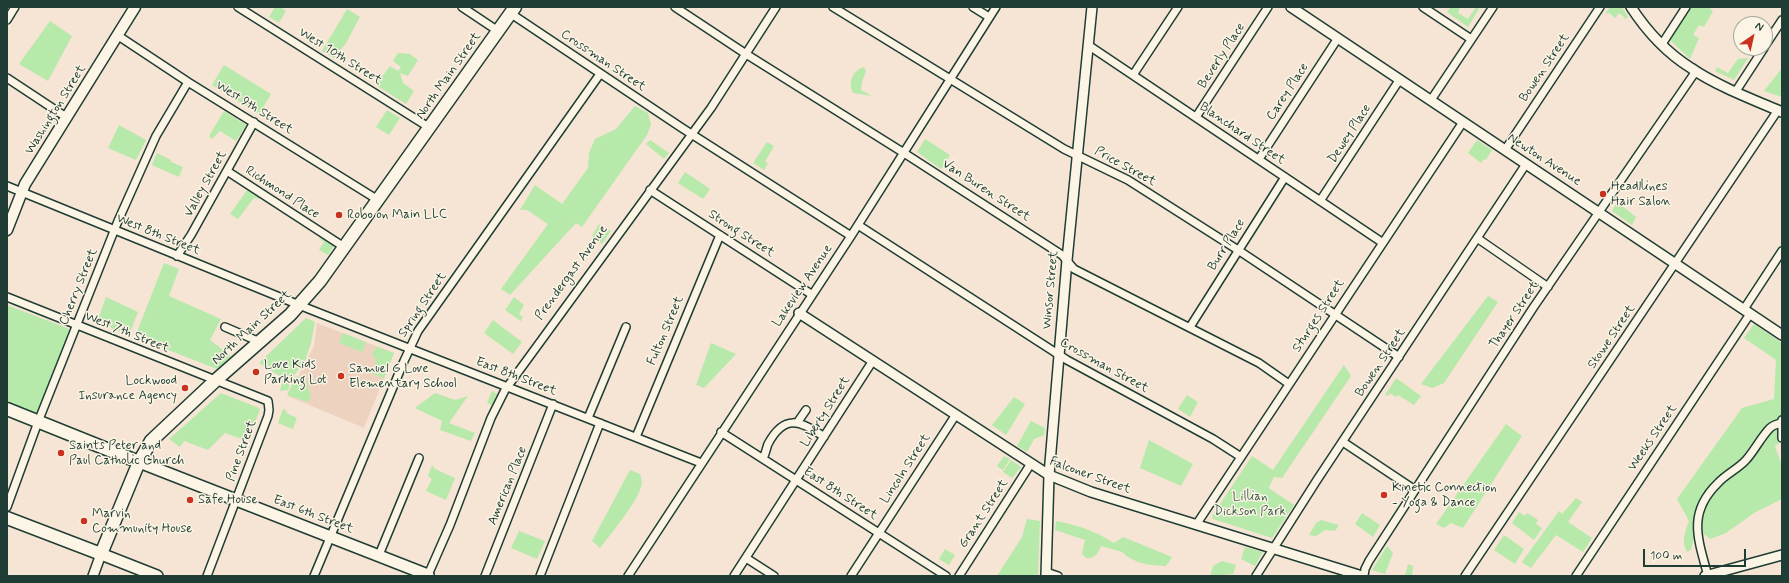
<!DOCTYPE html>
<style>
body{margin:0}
#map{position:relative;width:1789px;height:583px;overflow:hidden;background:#f6e5d4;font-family:Mynerve,sans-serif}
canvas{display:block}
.frame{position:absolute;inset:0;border:8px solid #1f3d34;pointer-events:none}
.north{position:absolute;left:1733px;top:16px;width:40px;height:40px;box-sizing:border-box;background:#fcf5e5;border:1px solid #a4ab9e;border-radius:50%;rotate:34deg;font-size:11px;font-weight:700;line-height:16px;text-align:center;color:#1f3d34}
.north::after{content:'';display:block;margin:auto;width:14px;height:18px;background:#c8321e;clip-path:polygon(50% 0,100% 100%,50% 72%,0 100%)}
.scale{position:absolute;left:1643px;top:549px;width:103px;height:18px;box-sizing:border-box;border:2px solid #1f3d34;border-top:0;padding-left:5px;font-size:12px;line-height:14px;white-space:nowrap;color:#1f3d34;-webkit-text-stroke:3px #fcf5e5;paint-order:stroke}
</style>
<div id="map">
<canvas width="1789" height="583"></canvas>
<div class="frame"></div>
<div class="north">N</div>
<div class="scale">100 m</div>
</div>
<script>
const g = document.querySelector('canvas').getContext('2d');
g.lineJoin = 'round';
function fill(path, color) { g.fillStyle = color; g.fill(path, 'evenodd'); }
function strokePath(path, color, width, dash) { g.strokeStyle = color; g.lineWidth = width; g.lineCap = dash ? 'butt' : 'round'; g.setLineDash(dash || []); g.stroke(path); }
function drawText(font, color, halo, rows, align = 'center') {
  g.font = font + ' Mynerve,sans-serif'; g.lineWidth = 3; g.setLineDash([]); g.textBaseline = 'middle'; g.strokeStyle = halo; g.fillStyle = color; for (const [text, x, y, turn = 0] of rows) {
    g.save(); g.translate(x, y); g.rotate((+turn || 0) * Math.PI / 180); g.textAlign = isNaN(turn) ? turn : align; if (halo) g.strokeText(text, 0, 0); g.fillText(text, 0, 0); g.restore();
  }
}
fill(new Path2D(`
 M317 323 394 353 364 428 288 396 314 346Z`), '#eed2c0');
fill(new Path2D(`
 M275 7H280L286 11 279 23 269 17Z
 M1451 7H1460L1458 13 1468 19 1476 7 1479 9 1468 27 1447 12Z
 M1610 7H1622L1628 17 1626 19 1619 13 1615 18 1609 13 1605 14Z
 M1692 7H1708L1713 11 1704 27 1699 25 1693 35 1699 38 1690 59 1670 40Z
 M347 9 360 17 346 43 334 58 322 51Z
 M50 21 72 36 48 81 19 64Z
 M398 53 410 54 418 60 408 76 400 73 403 83 414 91 406 104 376 85 390 66 398 71 401 67 393 61Z
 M1748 58 1734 80 1715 71 1717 67 1728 73 1738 59Z
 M224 65 271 94 259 114 212 85Z
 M864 67 866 71 862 82 861 90 872 96 853 93C848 82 852 71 864 67Z
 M1782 68V97L1764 91Z
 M635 106 648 113 651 125 647 135 582 227 576 223 510 295 501 289 548 224 527 210H520L535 185 562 204 588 168 589 153 595 139 616 129Z
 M387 110 400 118 389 135 376 127Z
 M224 111 246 125 236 141 220 131 212 139 209 136Z
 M119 125 146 140 136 160 108 148Z
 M925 139 950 155 941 169 917 152Z
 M650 140 669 153 664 159 646 144Z
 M1477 140 1492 150 1486 160 1484 159 1481 163 1468 153Z
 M767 142 774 146 765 162 768 163 764 170 753 163Z
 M157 153 171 160V162L183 167 179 177 152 165Z
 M685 172 710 189 703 199 678 183Z
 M248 189 262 199 254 198 238 219 230 214Z
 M1617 202 1636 217 1632 225 1612 211Z
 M599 224 611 231 602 244 592 236Z
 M319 238H321L334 246 328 255 319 250 324 242Z
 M164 263 179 269 169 296 221 319 210 340 231 356 217 369 135 337Z
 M1488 296 1498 302 1444 383 1432 388 1421 384Z
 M106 297 138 312 129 335 111 328 110 325 98 320Z
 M514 297 524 305 519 314 523 317 521 320 522 322 505 310Z
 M7 305 72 330 38 415 7 403Z
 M306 318 315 322 311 343 305 361 292 378 288 390 280 391 283 378 259 363Z
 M493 320 522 342 513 354 484 333Z
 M1754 324 1782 343V441L1775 446 1782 466V499L1754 513 1726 533 1710 539 1696 527 1691 550 1687 552C1681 541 1685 532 1689 521L1677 499 1742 408 1774 399 1776 360 1744 338Z
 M343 333 366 342 362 352 339 343Z
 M711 343 736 354 704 388 696 385Z
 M377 347 394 353 384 378 371 373 377 359 372 356 375 348Z
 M1344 365 1351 376 1282 478 1274 477 1269 487 1270 489 1294 505 1272 538 1213 519 1212 516 1252 456 1273 470Z
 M296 376 306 380 311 397 308 402 287 395Z
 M1396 378 1421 396 1414 405 1398 395 1396 397 1390 393 1388 396 1385 395Z
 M492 391 497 394 496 397 494 398 495 399 492 405 487 403Z
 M221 393 259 408 260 410 247 441 225 433 208 450 184 441 180 447 169 439Z
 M435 393 455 400 468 396 449 423 475 433 471 441 440 430 442 421 415 408Z
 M1187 395 1198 402 1190 417 1178 409Z
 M1014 397 1025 404 1006 435 992 425Z
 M283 409 287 411 286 413 297 418 293 429 278 423Z
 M1031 421 1045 428 1044 435 1034 439 1027 452 1017 446Z
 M1506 424 1522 436 1463 528 1451 523 1444 528 1436 524Z
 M1149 440 1193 464 1181 486 1140 468Z
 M1004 456 1010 459 1003 470 997 466Z
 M1011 460 1021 467 1012 478 1003 472Z
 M432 465 435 469 455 478 446 500 426 491 432 479 428 476Z
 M630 470 640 474C641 478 643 482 641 487 637 502 611 534 600 548L592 541Z
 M1576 498 1582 502 1568 522 1592 538 1583 552 1556 535 1531 568 1522 562 1559 511 1562 514Z
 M1519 512 1525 516 1527 513 1538 520 1536 524 1542 528 1534 540 1512 523Z
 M1362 513 1380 525 1373 537 1355 524Z
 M1027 519 1040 521 1038 576H997L1022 537Z
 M1321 520 1339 525 1335 531 1325 530 1316 536 1309 535 1316 523Z
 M1056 521C1080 526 1093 530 1114 543L1123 537 1172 557 1166 566C1154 565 1142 565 1132 559 1128 558 1125 554 1122 552 1116 550 1108 548 1101 546 1099 552 1094 560 1086 558L1082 554 1085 540 1055 530Z
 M519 531 545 541 537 559 511 548Z
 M1504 535 1524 549 1515 564 1494 550Z
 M1387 546 1393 553 1385 574 1372 570Z
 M1245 547 1263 552 1255 566 1241 559Z
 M945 549 955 555 949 565 939 559Z
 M1222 561 1236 565 1233 574 1210 576 1213 566Z
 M1408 564 1413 566 1412 576H1405Z`), '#b6e9aa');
const minor = new Path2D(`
 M238 7 430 128
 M462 7 498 31
 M675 7 746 54 904 153 1062 255 1074 269 1259 363 1289 384
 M833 7 1064 149 1128 180 1238 250 1399 357
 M973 7 989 17
 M1423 7 1471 39
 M510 13 682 128 851 236
 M7 20 15 7
 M117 35 188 82 378 200
 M1662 44 1686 7
 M1088 45 1383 243
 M1765 46 1782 20
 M1133 75 1178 7
 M7 78 66 117
 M1736 91 1764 48
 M1431 100 1493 7
 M1196 117 1268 7
 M1505 150 1600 7
 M1259 159 1338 38
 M227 171 344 247
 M7 186 309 309 701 463
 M650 190 811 294
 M1320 201 1400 79
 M858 225 1067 360 1213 439 1241 457
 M1477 238 1548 287
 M177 256 191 235 254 122
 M7 297 268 401 269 410 268 416 207 576
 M1744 309 1782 251
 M225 327 260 342
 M1190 327 1285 177
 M588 418 626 327
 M1782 420V438
 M797 423 806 410
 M721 432 946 576
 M636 437 720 235
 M1343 442 1415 490
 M763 458C766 453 766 449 768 444 784 414 800 420 824 437
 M7 507 38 422 118 221 156 136 188 82
 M1196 525 1463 122
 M379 555 419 458
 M746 558 774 576
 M1046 572 1058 576
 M428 575 450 525 491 418 505 390 711 108 776 7
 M314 576 404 361 418 331 600 74
 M485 576 553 404
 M540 576 600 423
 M628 576 851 236 996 7
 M734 576 872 362
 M851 576 955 416
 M959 576 1030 465
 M1256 576 1317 480 1526 164
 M1364 576 1365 569 1369 561 1533 308 1696 71
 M1465 576 1778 110
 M1576 576 1750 314
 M1708 576C1698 539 1687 513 1718 483 1726 474 1738 469 1746 460 1755 450 1761 437 1770 428 1772 426 1777 424 1781 423`);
const tertiary = new Path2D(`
 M1291 7 1782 335
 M1631 7C1646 30 1667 53 1691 68 1715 85 1754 100 1782 112
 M799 313 1049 475 1091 492 1362 576
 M93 576 101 554
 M1046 576 1049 475 1067 260 1092 7
 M1705 576 1782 555`);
const secondary = new Path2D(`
 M7 230 25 184 135 7`);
const primary = new Path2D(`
 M139 462 428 575V576
 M101 554 157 576`);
const trunk = new Path2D(`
 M7 409 139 462
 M7 518 101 554 139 462 151 441 216 380 290 315 320 281 515 7`);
strokePath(minor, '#1f3d34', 10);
strokePath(tertiary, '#1f3d34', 12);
strokePath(secondary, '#1f3d34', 13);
strokePath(primary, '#1f3d34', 14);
strokePath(trunk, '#1f3d34', 15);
strokePath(minor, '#fcf5e5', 7);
strokePath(tertiary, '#fcf5e5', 9);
strokePath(secondary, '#fcf5e5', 10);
strokePath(primary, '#fcf5e5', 11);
strokePath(trunk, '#fcf5e5', 12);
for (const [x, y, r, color] of [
 [1603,194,4,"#c8321e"],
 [339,215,4,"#c8321e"],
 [256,372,4,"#c8321e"],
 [341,376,4,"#c8321e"],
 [185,388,4,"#c8321e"],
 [61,453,4,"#c8321e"],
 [1384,495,4,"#c8321e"],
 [190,500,4,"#c8321e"],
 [84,521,4,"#c8321e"]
]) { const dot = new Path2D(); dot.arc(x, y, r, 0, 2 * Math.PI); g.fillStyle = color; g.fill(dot); strokePath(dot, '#fcf5e5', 1.5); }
drawText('13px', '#1f3d34', '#fcf5e5', [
 ["Beverly Place",1222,56,-57],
 ["West 10th Street",340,57,32],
 ["Crossman Street",603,61,34],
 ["Bowen Street",1545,68,-56],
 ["North Main Street",449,76,-55],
 ["Carey Place",1288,92,-57],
 ["West 9th Street",254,108,32],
 ["Washington Street",56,110,-58],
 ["Blanchard Street",1242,134,34],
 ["Dewey Place",1350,134,-57],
 ["Newton Avenue",1544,160,33],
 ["Price Street",1125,167,29],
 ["Valley Street",206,184,-61],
 ["Van Buren Street",986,191,33],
 ["Richmond Place",282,193,33],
 ["Strong Street",741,234,33],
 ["West 8th Street",158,235,22],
 ["Burr Place",1227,245,-58],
 ["Prendergast Avenue",572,273,-54],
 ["Lakeview Avenue",803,286,-56],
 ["Cherry Street",79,287,-68],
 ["Winsor Street",1051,290,-85],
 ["Spring Street",423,305,-56],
 ["Thayer Street",1515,315,-56],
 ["Sturges Street",1319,316,-57],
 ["North Main Street",252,328,-43],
 ["Fulton Street",666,331,-67],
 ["West 7th Street",127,333,22],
 ["Stowe Street",1612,337,-56],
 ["Bowen Street",1381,363,-56],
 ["Crossman Street",1104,366,29],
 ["East 8th Street",516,377,21],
 ["Liberty Street",826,412,-58],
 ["Weeks Street",1653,438,-56],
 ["Pine Street",242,451,-70],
 ["Lincoln Street",906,469,-57],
 ["Falconer Street",1090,476,20],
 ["American Place",508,486,-68],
 ["East 8th Street",840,494,33],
 ["Grant Street",984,514,-57],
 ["East 6th Street",313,515,21]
]);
drawText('13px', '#1f3d34', '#fcf5e5', [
 ["Headllines",1611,187],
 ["Hair Salon",1611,202],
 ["Robo on Main LLC",347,215],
 ["Love Kids",264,365],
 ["Parking Lot",264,380],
 ["Samuel G Love",349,369],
 ["Elementary School",349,384],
 ["Lockwood",177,381,"right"],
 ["Insurance Agency",177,396,"right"],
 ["Saints Peter and",69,446],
 ["Paul Catholic Church",69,461],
 ["Kinetic Connection",1392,488],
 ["- Yoga & Dance",1392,503],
 ["Safe House",198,500],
 ["Marvin",92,514],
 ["Community House",92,529]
], 'left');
drawText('13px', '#3d5f4c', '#fcf5e5', [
 ["Lillian",1250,497],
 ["Dickson Park",1250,512]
]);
</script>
